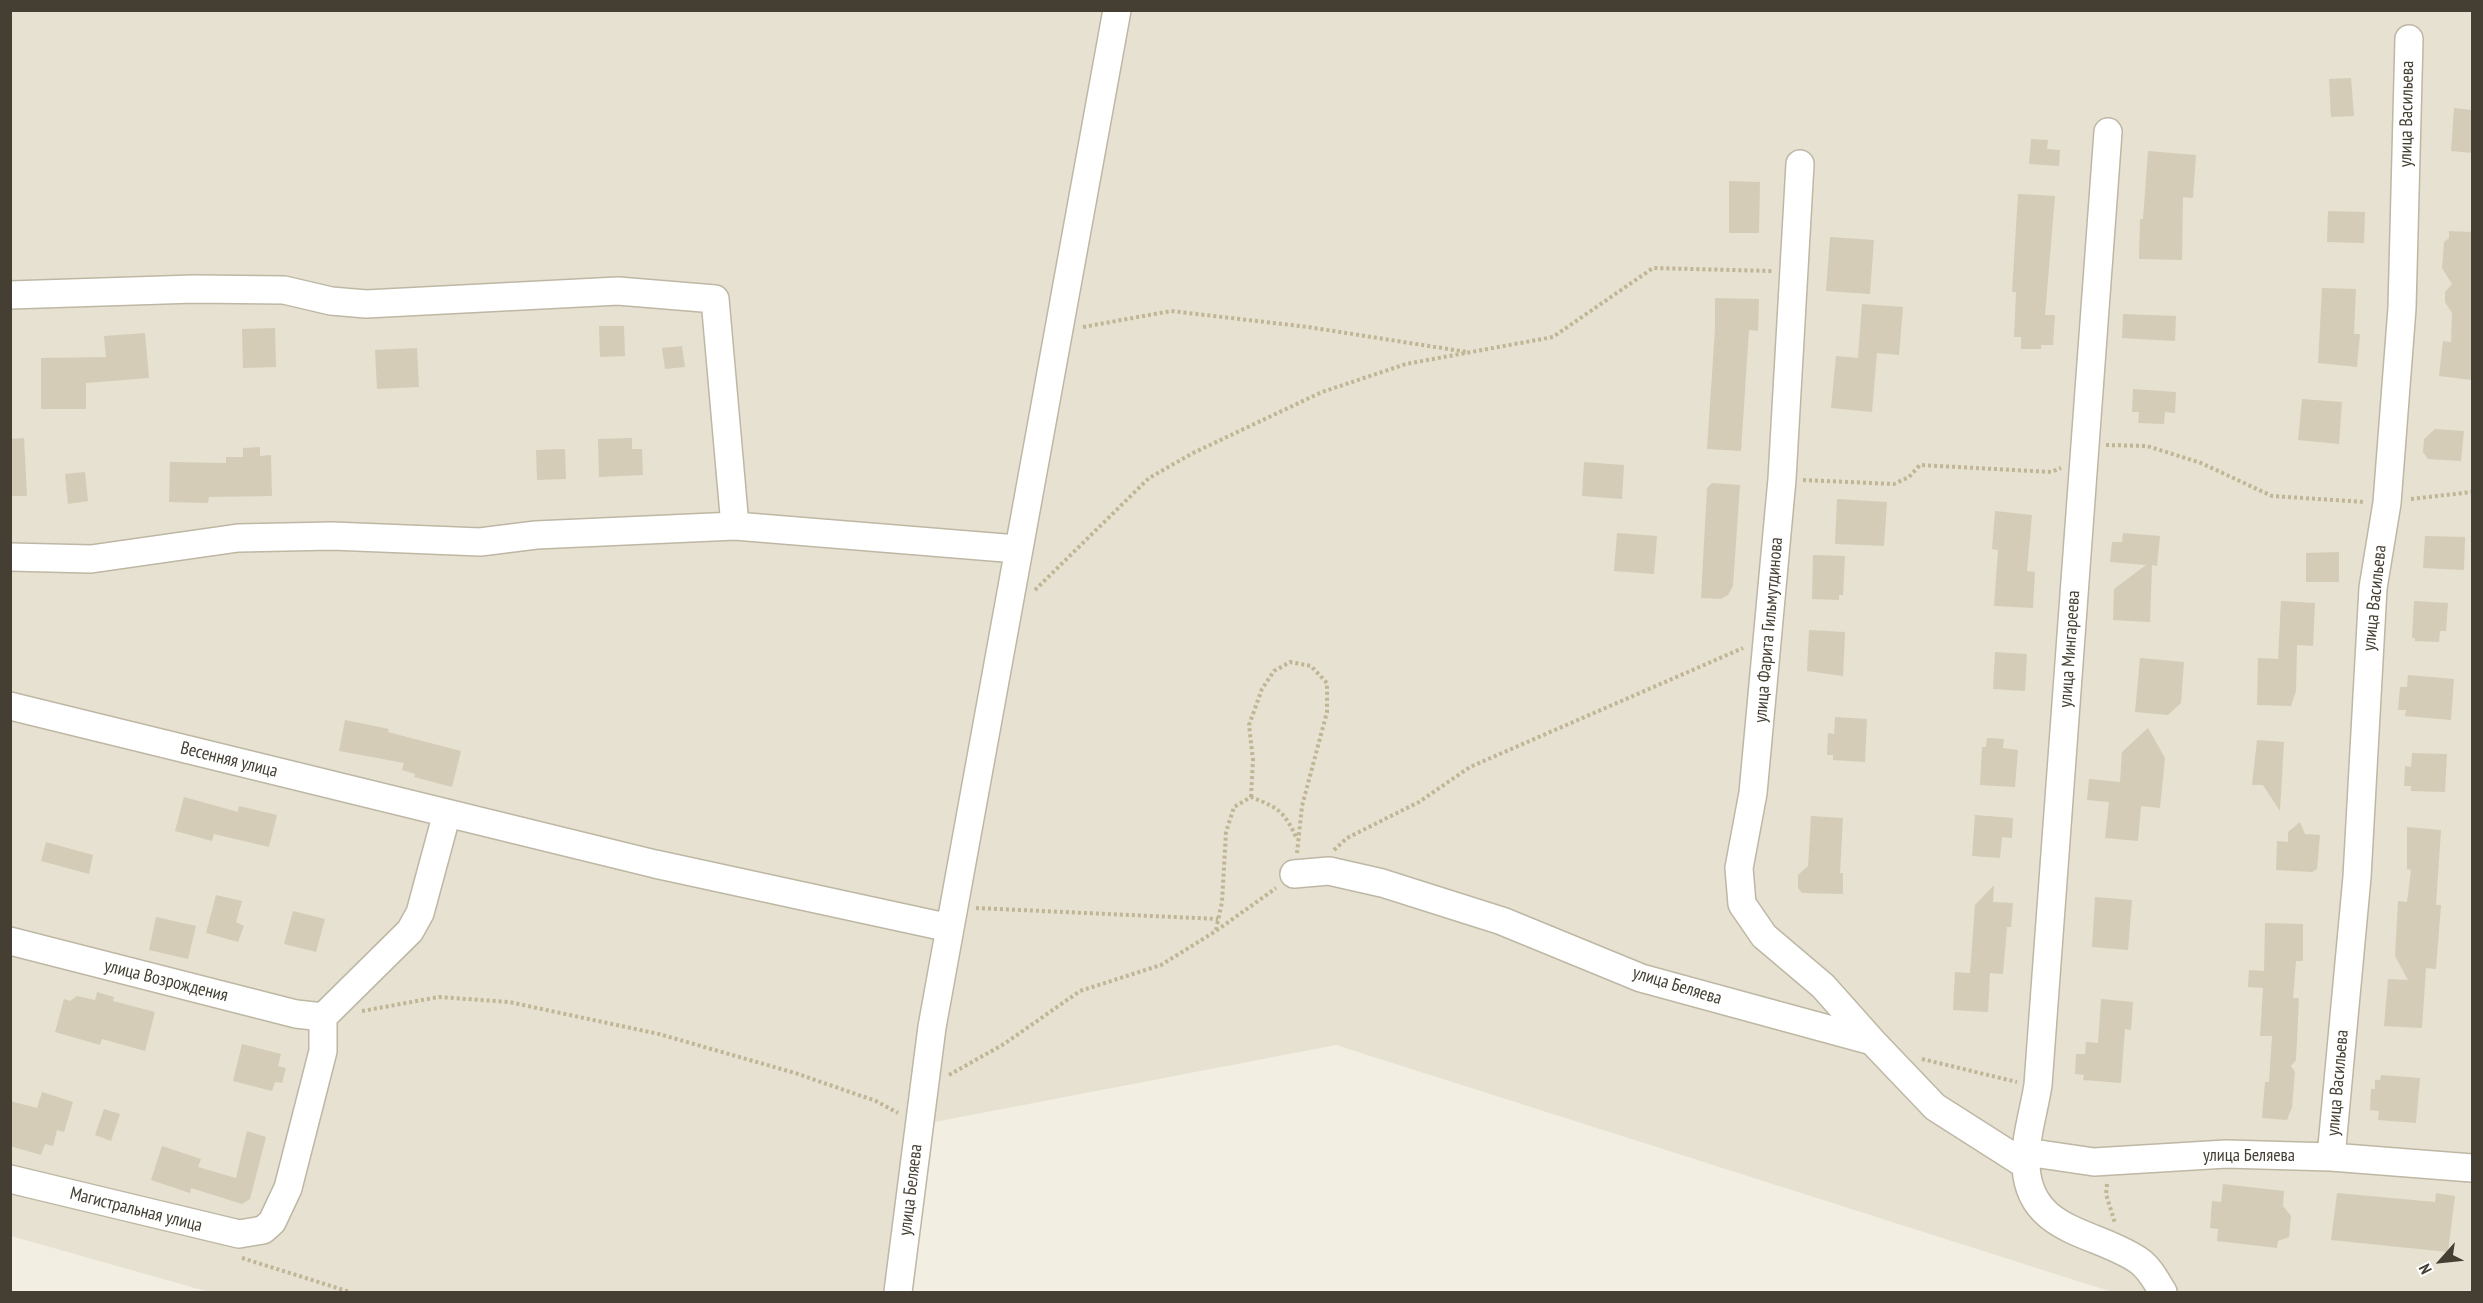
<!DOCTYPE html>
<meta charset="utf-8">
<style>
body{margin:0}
#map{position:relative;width:2483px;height:1303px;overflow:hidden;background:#f2efe2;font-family:"PT Sans Narrow",sans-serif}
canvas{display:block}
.frame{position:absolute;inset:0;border:12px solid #443f32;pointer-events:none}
.north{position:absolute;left:2411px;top:1231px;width:60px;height:60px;-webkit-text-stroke:4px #fff;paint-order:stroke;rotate:243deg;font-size:16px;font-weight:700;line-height:24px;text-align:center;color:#443f32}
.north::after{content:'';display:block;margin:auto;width:21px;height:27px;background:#443f32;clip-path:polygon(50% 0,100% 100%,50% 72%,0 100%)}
</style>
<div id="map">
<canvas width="2483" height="1303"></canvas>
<div class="frame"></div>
<div class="north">N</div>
</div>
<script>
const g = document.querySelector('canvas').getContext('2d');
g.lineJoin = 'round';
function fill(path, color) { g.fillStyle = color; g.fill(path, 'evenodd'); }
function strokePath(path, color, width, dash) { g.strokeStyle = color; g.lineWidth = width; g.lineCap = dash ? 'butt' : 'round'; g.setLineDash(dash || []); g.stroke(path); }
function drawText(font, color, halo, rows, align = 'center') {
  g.font = font + ' "PT Sans Narrow",sans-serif'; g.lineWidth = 6; g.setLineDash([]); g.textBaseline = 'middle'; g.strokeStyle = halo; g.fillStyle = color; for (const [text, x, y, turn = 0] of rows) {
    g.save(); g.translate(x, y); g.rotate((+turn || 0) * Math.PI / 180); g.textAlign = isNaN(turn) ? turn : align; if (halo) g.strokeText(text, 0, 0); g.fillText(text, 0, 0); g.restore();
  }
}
fill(new Path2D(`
 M10 11H2472V1292H2112L1336 1045 919 1125 898 1292H209L11 1236Z`), '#e6e1d0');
fill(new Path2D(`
 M2351 78 2354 116 2331 117 2329 79Z
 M2454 108 2472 110V153L2451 151Z
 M2031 139 2048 140 2047 149 2060 150 2059 166 2029 164Z
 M2148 151 2196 155 2193 198 2183 197 2182 260 2139 259 2140 219H2143Z
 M1729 181 1760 182 1759 233H1729Z
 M2018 194 2055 196 2045 315H2055L2053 345H2041V349H2021V337H2014L2016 292H2012Z
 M2328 211 2365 212 2364 243 2327 242Z
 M2449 231 2472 232V380L2439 376 2443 341 2451 342 2452 313 2445 302V292L2452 284 2442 268 2444 242 2449 238Z
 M1830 237 1874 240 1870 294 1826 291Z
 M2322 288 2356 289 2354 334H2360L2357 367 2318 363Z
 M1715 298 1759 299 1758 331 1749 330 1741 451 1707 449 1715 329Z
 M1862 304 1903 307 1899 355 1877 353 1872 412 1831 408 1836 356 1858 358Z
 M2123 314 2176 316 2175 341 2122 338Z
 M599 326H624L625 356 600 357Z
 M275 328 276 367 243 368 242 329Z
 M145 333 149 378 86 383V409H41V358L106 357 104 336Z
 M682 346 685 367 665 369 662 348Z
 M417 348 419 387 377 389 375 350Z
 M2133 389 2176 392 2175 413 2165 412 2164 424 2138 423 2139 412H2132Z
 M2302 399 2342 402 2339 444 2298 440Z
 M2435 429 2464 431 2461 461 2428 459 2423 452 2424 439Z
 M24 438 27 496H10V439Z
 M632 438V449H642L643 475 599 477 598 439Z
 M260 447V456L271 455 272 496 209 497 208 503 169 502 170 462 226 463V457H243V448Z
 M565 449 566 479 537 480 536 450Z
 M1584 462 1624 465 1622 499 1582 496Z
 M85 472 88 501 68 504 65 474Z
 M1712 483 1740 485 1733 586 1728 595 1721 599 1701 598 1707 488Z
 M1837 499 1887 502 1884 546 1835 544Z
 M1995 511 2032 515 2027 571 2035 572 2033 608 1994 606 1998 550 1992 549Z
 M1617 533 1657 536 1654 574 1614 571Z
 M2123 533 2160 536 2157 566 2152 565 2150 622 2113 620 2114 589 2146 565 2110 562 2112 542H2122Z
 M2425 536 2465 537 2464 570 2423 568Z
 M2339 552V582H2306V553Z
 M1813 555 1845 556 1843 595H1839V600L1812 599Z
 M2281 601 2315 603 2313 646 2297 645 2296 691 2291 706 2257 705 2258 658 2278 659Z
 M2414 601 2448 603 2446 631H2440L2439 642 2415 641V638H2412Z
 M1809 630 1845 632 1843 676 1807 671Z
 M1995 652 2027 654 2025 691 1993 689Z
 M2140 658 2184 662 2181 703 2168 715 2135 712Z
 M2408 675 2454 679 2451 720 2405 716 2406 710H2398L2400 687H2407Z
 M1835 717 1867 719 1865 762 1833 760V755H1827L1828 733 1834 734Z
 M345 720 389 729 388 732 461 751 452 787 414 777 415 774 402 770 404 763 339 751Z
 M2148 728 2165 758 2160 808 2141 806 2138 841 2105 838 2109 802 2087 800 2089 779 2120 782 2122 752Z
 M1987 738 2004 739 2003 748 2018 750 2015 787 1980 785 1982 747H1986Z
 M2257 740 2284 742 2280 811 2263 785H2252Z
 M2412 753 2447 754 2445 792 2411 791V786H2404L2405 766 2411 767Z
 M184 797 238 812 239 806 277 815 269 847 214 834 212 841 175 831Z
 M1975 815 2013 818 2012 838 2002 837 2000 858 1972 856Z
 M1811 816 1843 818 1840 873H1843V894L1802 893 1798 888V875L1808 866Z
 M2300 822 2305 834 2320 835 2317 869 2312 872 2276 870 2277 841 2288 842V832Z
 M2407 827 2441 830 2436 905H2441L2436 969 2426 968 2422 1028 2384 1026 2388 979 2408 980 2395 956 2398 901 2407 902 2411 870 2407 869Z
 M46 842 93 855 89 874 41 861Z
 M1994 885 1993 902 2013 903 2011 927H2007L2003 974 1990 973 1988 1012 1953 1010 1955 972 1970 973 1975 905Z
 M216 895 242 901 236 922 244 926 238 942 206 933Z
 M2095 897 2132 900 2128 950 2092 947Z
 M293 911 325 919 316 952 284 944Z
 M156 917 196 926 188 959 149 950Z
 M2265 923 2303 924V961H2296L2293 998H2299L2296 1060 2291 1066 2295 1072 2292 1107 2287 1120 2262 1118 2265 1082H2269L2272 1036H2260L2263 988 2248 987 2249 970 2264 971Z
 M97 992 114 997 113 1001 155 1012 145 1051 102 1039 100 1045 55 1032 64 999 70 1001 77 996 95 1000Z
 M2101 999 2133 1002 2131 1030 2125 1029 2121 1083 2083 1080 2084 1075 2075 1074 2076 1054H2085L2086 1042 2098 1043Z
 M242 1044 281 1054 278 1066 286 1068 282 1083 275 1082 272 1091 233 1081Z
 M2381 1075 2420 1078 2416 1123 2378 1120 2379 1111 2370 1110 2371 1089H2375V1080H2380Z
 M42 1092 73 1102 64 1132 57 1130 53 1146 45 1144 41 1155 10 1146V1101L37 1108Z
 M104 1109 120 1114 111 1141 95 1135Z
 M247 1131 266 1137 250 1199 242 1204 191 1188 190 1193 151 1180 162 1146 201 1159 198 1167 236 1178Z
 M2223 1184 2284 1191 2283 1206 2291 1216 2289 1237 2278 1241 2277 1248 2217 1241 2218 1229 2210 1228 2212 1201 2221 1202Z
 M2337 1193 2435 1202 2436 1193 2455 1196 2448 1252 2331 1240Z`), '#d4ccb7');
const minor = new Path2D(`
 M2108 132 2038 1085C2034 1111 2024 1141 2026 1167 2030 1233 2095 1231 2138 1260 2150 1268 2156 1281 2163 1292
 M1800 164 1782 479 1753 793 1739 868 1742 904 1764 936 1823 986 1872 1041
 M10 295 194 289 284 290 331 301 366 304 618 291 715 299 735 526
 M10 557 91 559 238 538 332 536 480 542 536 535 735 526 1017 549
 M10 706 655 864 950 928
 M1294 874 1329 871 1382 883 1502 921 1641 978 1872 1041 1935 1107 2026 1165
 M10 941 296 1014 323 1017
 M2026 1152 2094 1162 2226 1154 2331 1157 2472 1168
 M2331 1157 2357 877 2373 588 2387 503 2402 308 2409 39
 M10 1179 239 1234 263 1230 272 1222 288 1188 323 1051V1017L410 931 420 913 447 813
 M898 1292 932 1027 1117 10`);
strokePath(minor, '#beb7a4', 30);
strokePath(new Path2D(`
 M1083 327 1171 311 1308 327 1467 352
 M2106 445 2147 446 2201 463 2272 496 2365 502
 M1803 480 1894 484 1909 477 1920 465 2051 472 2061 468
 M2411 499 2472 492
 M1035 590 1149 478 1193 453 1322 392 1406 364 1553 337 1653 268 1772 271
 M1251 797 1253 760 1249 725 1262 689 1274 671 1290 662 1311 666 1327 683V712L1302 806 1297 853
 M1334 850 1347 838 1419 802 1470 767 1743 648
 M976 908 1218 919
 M1216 930 1222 902 1226 832 1234 807 1251 797C1279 808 1284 811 1297 839
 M362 1011 439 997 509 1002 659 1034 795 1073 876 1101 898 1113
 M1922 1059 2017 1082
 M949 1075 1004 1044 1080 991 1161 965 1216 931 1276 888
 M2107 1184 2106 1194 2115 1223
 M242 1258 350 1292`), '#c0b595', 4, [3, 3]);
strokePath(minor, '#fff', 27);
drawText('18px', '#443f32', '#fff', [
 ["улица Васильева",2407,114,-89],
 ["улица Васильева",2375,598,-84],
 ["улица Фарита Гильмутдинова",1769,630,-85],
 ["улица Мингареева",2070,649,-86],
 ["Весенняя улица",229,760,14],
 ["улица Возрождения",166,981,14],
 ["улица Беляева",1677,986,17],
 ["улица Васильева",2338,1083,-85],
 ["улица Беляева",2249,1156],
 ["улица Беляева",911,1190,-83],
 ["Магистральная улица",136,1210,14]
]);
</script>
